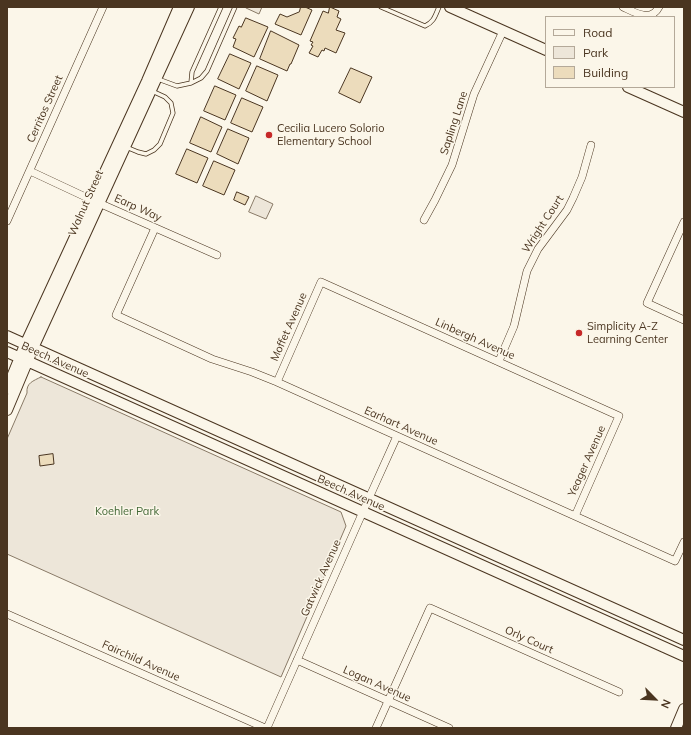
<!DOCTYPE html>
<style>
body{margin:0}
#map{position:relative;width:691px;height:735px;overflow:hidden;background:#fbf6e9;font-family:Mulish,sans-serif}
canvas{display:block}
.frame{position:absolute;inset:0;border:8px solid #4a3520;pointer-events:none}
.legend{position:absolute;left:545px;top:16px;width:130px;height:72px;box-sizing:border-box;background:#fbf6e9;border:1px solid #b4a999;margin:0;padding:5px 7px;list-style:none;font-size:12px;color:#4a3520}
.legend li{display:flex;align-items:center;gap:8px;height:20px}
.legend b{width:20px;border:1px solid #b4a999}
.north{position:absolute;left:635px;top:679px;width:40px;height:40px;-webkit-text-stroke:3px #fbf6e9;paint-order:stroke;rotate:114deg;font-size:11px;font-weight:700;line-height:16px;text-align:center;color:#4a3520}
.north::after{content:'';display:block;margin:auto;width:14px;height:18px;background:#4a3520;clip-path:polygon(50% 0,100% 100%,50% 72%,0 100%)}
</style>
<div id="map">
<canvas width="691" height="735"></canvas>
<div class="frame"></div>
<ul class="legend">
<li><b style="height:5px;background:#fbf6e9"></b>Road</li>
<li><b style="height:11px;background:#ede6d9"></b>Park</li>
<li><b style="height:11px;background:#ecdcbc"></b>Building</li>
</ul>
<div class="north">N</div>
</div>
<script>
const g = document.querySelector('canvas').getContext('2d');
g.lineJoin = 'round';
function fill(path, color) { g.fillStyle = color; g.fill(path, 'evenodd'); }
function strokePath(path, color, width, dash) { g.strokeStyle = color; g.lineWidth = width; g.lineCap = dash ? 'butt' : 'round'; g.setLineDash(dash || []); g.stroke(path); }
function drawText(font, color, halo, rows, align = 'center') {
  g.font = font + ' Mulish,sans-serif'; g.lineWidth = 3; g.setLineDash([]); g.textBaseline = 'middle'; g.strokeStyle = halo; g.fillStyle = color; for (const [text, x, y, turn = 0] of rows) {
    g.save(); g.translate(x, y); g.rotate((+turn || 0) * Math.PI / 180); g.textAlign = isNaN(turn) ? turn : align; if (halo) g.strokeText(text, 0, 0); g.fillText(text, 0, 0); g.restore();
  }
}
const green = new Path2D(`
 M246 7H262L259 14 246 8Z
 M256 196 273 204 266 219 249 212Z
 M41 377 341 512 346 526 281 677 7 554V439L27 393C26 383 33 381 41 377Z`);
fill(green, '#ede6d9');
strokePath(green, '#887966', 1);
const building = new Path2D(`
 M301 7H305L312 10 301 35 275 24 280 14 287 17 299 12Z
 M330 7 339 11 337 17 341 19 336 30 345 33 336 53 325 48 324 51 322 50 318 57 309 53 313 46 311 45 313 42 310 41 323 11 328 13Z
 M246 18 268 27 254 57 233 47 236 39 233 38 239 26 241 27Z
 M271 31 299 45 291 64H290L287 71 260 59Z
 M230 54 251 63 239 89 218 79Z
 M257 66 278 75 267 101 246 91Z
 M351 68 372 77 360 103 339 93Z
 M215 86 236 95 225 120 204 111Z
 M242 98 263 107 252 132 231 123Z
 M201 117 222 127 211 152 190 143Z
 M228 129 249 138 238 164 217 154Z
 M187 149 208 158 197 183 176 174Z
 M214 161 235 170 224 195 203 186Z
 M237 192 249 197 245 205 234 200Z
 M53 454 54 464 40 466 39 456Z`);
fill(building, '#ecdcbc');
strokePath(building, '#4a3520', 1);
const lane = new Path2D(`
 M381 7 425 26C434 22 435 16 439 7
 M158 79 177 86 191 83 201 78 207 71 235 7
 M191 83 192 72 221 7
 M126 147 138 152 146 154 154 150 160 144 173 113 171 103 165 97 152 91`);
const street = new Path2D(`
 M623 7C634 12 651 23 659 7
 M30 171 92 200 217 255
 M424 220 435 200 452 165 474 94 503 31
 M7 221 103 7
 M684 222 647 303 684 320
 M155 228 116 315 212 359 252 372 277 382 397 436 675 561 684 542
 M499 361 514 326 527 271 538 249 567 210 573 198 582 177 591 145
 M277 382 321 282 619 416 575 516
 M7 614 265 728
 M297 660 449 728
 M267 728 369 498 397 436
 M376 728 430 608 619 692`);
const secondary = new Path2D(`
 M450 7 546 50
 M628 87 684 112
 M7 336 684 640
 M7 352 684 656
 M7 389 25 345 147 81 179 7
 M7 410 33 348 189 7
 M676 728 684 709`);
strokePath(lane, '#4a3520', 5);
strokePath(street, '#4a3520', 8);
strokePath(secondary, '#4a3520', 12);
strokePath(lane, '#fbf6e9', 3.5);
strokePath(street, '#fbf6e9', 7);
strokePath(secondary, '#fbf6e9', 10);
for (const [x, y, r, color] of [
 [269,135,4,"#c62828"],
 [579,333,4,"#c62828"]
]) { const dot = new Path2D(); dot.arc(x, y, r, 0, 2 * Math.PI); g.fillStyle = color; g.fill(dot); strokePath(dot, '#fbf6e9', 1.5); }
drawText('11px', '#4a3520', '#fbf6e9', [
 ["Cerritos Street",45,109,-66],
 ["Sapling Lane",454,123,-72],
 ["Walnut Street",86,203,-66],
 ["Earp Way",138,208,24],
 ["Wright Court",543,224,-57],
 ["Moffet Avenue",289,327,-66],
 ["Linbergh Avenue",475,339,24],
 ["Beech Avenue",55,360,24],
 ["Earhart Avenue",401,426,24],
 ["Yeager Avenue",587,461,-66],
 ["Beech Avenue",351,493,24],
 ["Gatwick Avenue",321,578,-66],
 ["Orly Court",529,640,24],
 ["Fairchild Avenue",141,661,24],
 ["Logan Avenue",377,684,24]
]);
drawText('11px', '#4a3520', '#fbf6e9', [
 ["Cecilia Lucero Solorio",277,129],
 ["Elementary School",277,142],
 ["Simplicity A-Z",587,327],
 ["Learning Center",587,340]
], 'left');
drawText('11px', '#436837', '#fbf6e9', [
 ["Koehler Park",127,512]
]);
</script>
